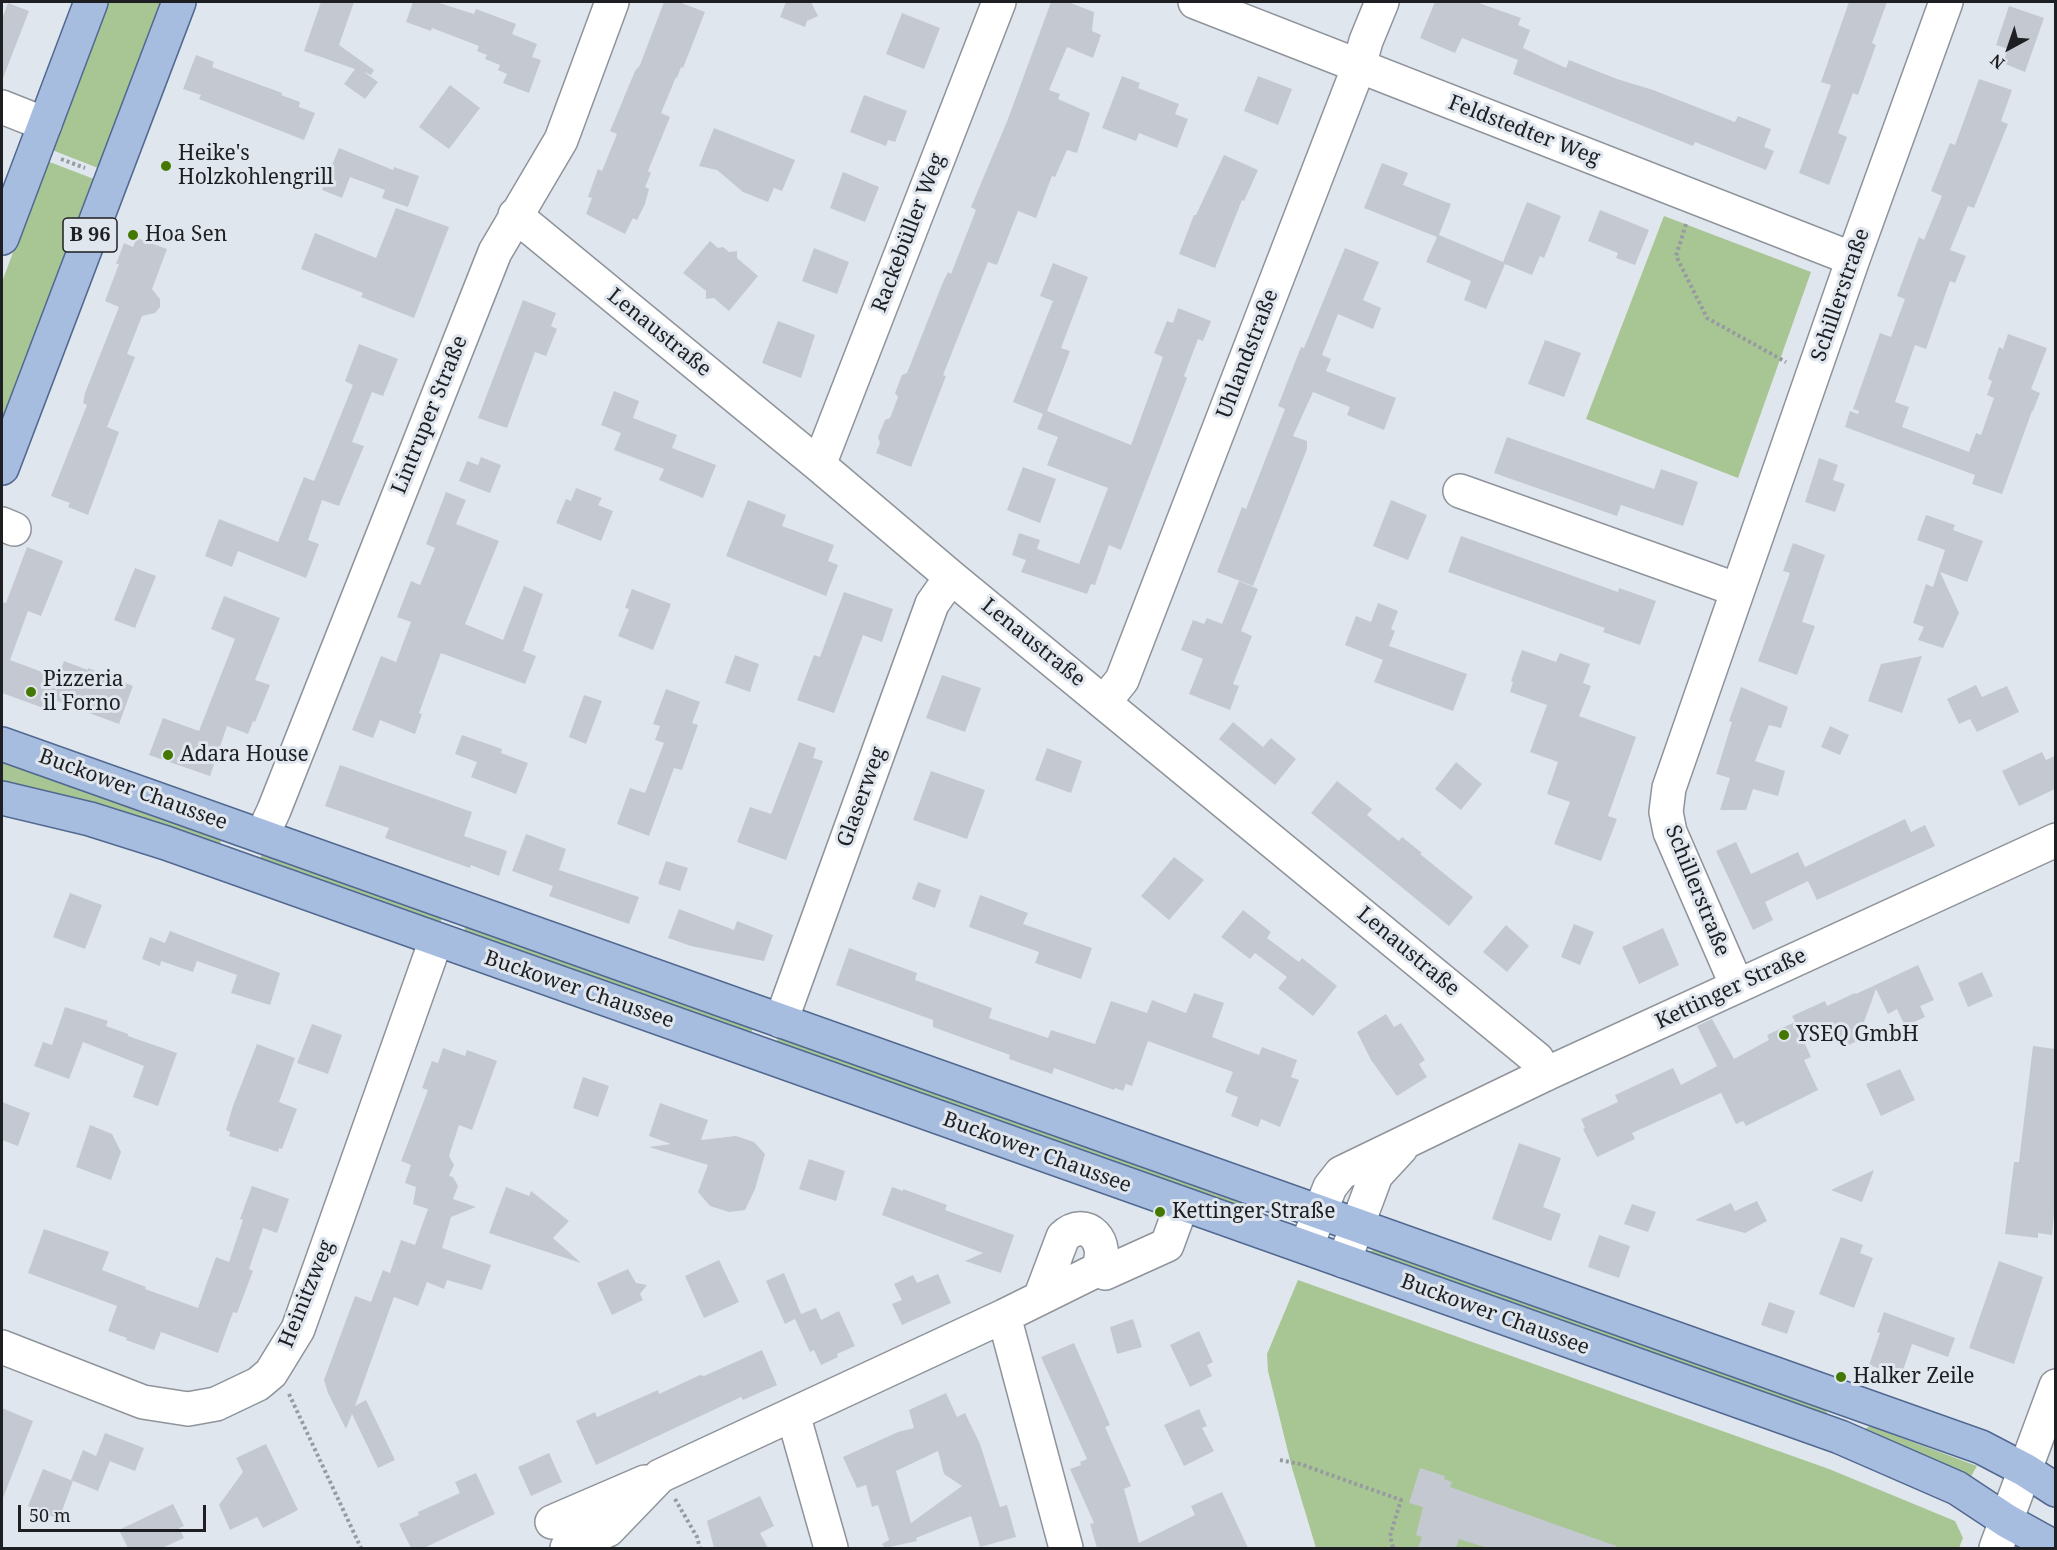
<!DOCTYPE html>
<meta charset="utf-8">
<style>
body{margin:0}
#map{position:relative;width:2057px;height:1550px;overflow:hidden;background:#e0e6ee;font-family:"Noto Serif",serif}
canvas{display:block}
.frame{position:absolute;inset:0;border:3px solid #1e1f22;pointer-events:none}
.north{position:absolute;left:1979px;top:18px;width:60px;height:60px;-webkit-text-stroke:4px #e0e6ee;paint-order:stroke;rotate:220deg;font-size:16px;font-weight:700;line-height:24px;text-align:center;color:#1e1f22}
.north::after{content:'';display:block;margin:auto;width:21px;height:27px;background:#1e1f22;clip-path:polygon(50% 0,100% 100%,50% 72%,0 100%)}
.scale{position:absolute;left:18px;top:1505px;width:188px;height:27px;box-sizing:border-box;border:3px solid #1e1f22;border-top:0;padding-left:8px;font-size:18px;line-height:21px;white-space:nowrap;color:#1e1f22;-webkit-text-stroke:4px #e0e6ee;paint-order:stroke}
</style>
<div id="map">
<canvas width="2057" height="1550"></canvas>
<div class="frame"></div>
<div class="north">N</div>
<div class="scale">50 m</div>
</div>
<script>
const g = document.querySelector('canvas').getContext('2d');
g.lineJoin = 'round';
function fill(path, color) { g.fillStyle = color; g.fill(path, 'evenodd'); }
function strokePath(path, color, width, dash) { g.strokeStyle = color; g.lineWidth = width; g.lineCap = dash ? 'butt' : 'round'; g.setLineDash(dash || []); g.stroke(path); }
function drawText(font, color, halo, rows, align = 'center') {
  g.font = font + ' "Noto Serif",serif'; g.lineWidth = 6; g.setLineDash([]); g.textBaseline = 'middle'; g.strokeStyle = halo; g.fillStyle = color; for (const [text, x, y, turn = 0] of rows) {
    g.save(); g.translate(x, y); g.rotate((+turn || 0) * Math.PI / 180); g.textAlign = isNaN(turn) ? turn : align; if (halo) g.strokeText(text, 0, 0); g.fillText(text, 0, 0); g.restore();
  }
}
fill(new Path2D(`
 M108 2H162L98 168 52 150Z
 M47 161 94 179 2 423V282Z
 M1664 216 1811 272 1738 478 1586 419Z
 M2 762 222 839 217 850 2 782Z
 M262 854 442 917 439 928 258 864Z
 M466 926 753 1028 749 1039 462 936Z
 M778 1037 1262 1209 1258 1219 775 1048Z
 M1375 1250 1823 1407 1830 1417 1370 1257V1251Z
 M1298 1280 1829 1469 1955 1521 1963 1538 1959 1548H1316L1292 1468 1268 1371 1267 1354Z
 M1870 1426 1977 1466 1969 1480 1863 1430Z`), '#a8c594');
fill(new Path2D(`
 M321 2H354L339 45 374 70 371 75 364 72 378 82 365 99 344 84 355 69 304 51Z
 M413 2H436L474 14 476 9 516 24 512 34 537 44 532 57 541 60 529 93 503 83 507 74 498 70 500 65 485 59 487 55 477 51 479 46 432 28 431 31 406 22Z
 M664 2H679L705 12 683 68 681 67 677 78 676 77 661 113 670 117 648 171 651 173 645 187 649 189 645 204 637 220 633 218 625 234 586 214 592 198 588 197 598 169 602 171 617 134 610 131 635 71 640 65Z
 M786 2H811L818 16 807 21 805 27 780 17Z
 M1051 2H1068L1094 12 1092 31 1101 35 1093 58 1067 47 1049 90 1060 94 1058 99 1090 113 1077 153 1067 150 1055 177 1052 176 1036 218 1018 211 997 265 988 262 943 375 946 376 911 467 876 453 880 443 878 437 885 420 890 418 898 397 895 393 902 375 907 373 943 282 948 272 951 274 976 210 971 207 1008 119Z
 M1435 2H1476L1521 18 1518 25 1530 30 1523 48 1566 68 1569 60 1617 79 1653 90 1735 122 1738 116 1771 129 1764 147 1774 151 1766 170 1695 142 1693 146 1513 74 1518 60 1462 38 1455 53 1420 38Z
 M1849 2H1887L1872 43 1876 45 1858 95 1853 93 1838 133 1847 137 1829 185 1799 173 1831 85 1821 82Z
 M8 3 29 11 3 78 2 19Z
 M2009 6 2044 18 2025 72 2003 63 2008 49 1996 45Z
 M902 13 940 28 924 69 886 54Z
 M196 55 214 62 212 67 282 93 281 95 300 102 299 107 315 113 304 140 199 99 201 95 183 89Z
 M1122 76 1140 83 1138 88 1179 104 1175 114 1188 119 1177 148 1139 133 1136 141 1102 128Z
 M1258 76 1292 89 1278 125 1244 111Z
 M1979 79 2012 90 2001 121 2008 124 1974 208 1968 206 1950 250 1966 256 1955 283 1950 281 1926 349 1915 345 1895 402 1909 407 1902 427 1969 452 1976 433 1981 435 1994 398 1987 395 1992 381 1988 379 1999 347 2003 349 2008 334 2047 348 2031 389 2040 393 2033 411H2032L2002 494 1972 484 1975 475 1845 427 1850 411 1858 414 1859 411 1853 409 1880 333 1891 337 1905 299 1897 296 1919 237 1924 240 1942 196 1931 191 1950 143 1955 145Z
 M450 85 480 108 449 149 419 127Z
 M864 95 907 111 895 142 888 140 886 146 850 132Z
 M714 128 795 160 782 191 774 188 768 202 743 192 717 170 699 166Z
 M339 148 393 170 394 167 419 176 408 207 382 198 385 190 350 177 342 198 322 190Z
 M1224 155 1258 170 1244 201 1242 200 1215 268 1179 254 1194 215H1196Z
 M1382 163 1408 173 1403 185 1451 204 1439 235 1503 262 1527 202 1561 216 1544 258 1540 256 1532 275 1505 264 1486 309 1464 300 1471 281 1426 262 1437 237 1364 208Z
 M843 172 879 187 865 222 830 208Z
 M396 208 449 227 414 318 361 297 363 293 301 269 315 233 376 258Z
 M1600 210 1649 230 1635 265 1616 258 1618 253 1588 241Z
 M137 238 167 249 152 289 160 299V307L155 313 142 316 127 354 135 357 107 427 119 432 88 515 68 507 70 503 51 496 87 405 83 403 85 393 119 307 105 301 119 264H116L124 243 133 247Z
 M710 241 718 248 723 247 729 252 737 251V258L758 276 729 311 714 298 706 299V291L683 273Z
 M814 248 849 262 837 294 802 281Z
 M1345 248 1379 262 1363 300 1381 308 1373 329 1338 314 1322 355 1331 359 1326 371 1396 398 1384 430 1347 415 1350 407 1313 392 1293 436 1307 441V449L1253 586 1217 572 1242 507 1246 509 1285 409 1278 406 1301 347 1304 348Z
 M1053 263 1088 277 1061 348 1070 351 1047 411 1131 445 1163 357 1154 353 1167 321 1173 323 1178 308 1211 321 1203 341 1198 339 1184 376 1187 378 1121 550 1109 545 1095 585 1091 584 1087 594 1021 572 1026 560 1012 555 1019 533 1040 540 1037 549 1079 564 1108 488 1047 465 1058 437 1037 429 1043 414 1013 402 1053 301 1040 296Z
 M523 300 556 313 551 326 557 329 546 356 535 352 507 428 478 418Z
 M778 321 815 335 801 378 762 363Z
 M1545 340 1581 353 1564 397 1528 384Z
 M359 344 398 359 383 396 372 392 352 442 364 446 339 506 322 500 308 540 319 544 306 578 238 551 232 567 205 556 219 519 278 542 304 477 314 481 353 385 345 381Z
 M614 391 639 401 633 418 677 435 672 448 716 465 703 498 659 480 664 469 614 450 621 433 601 425Z
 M1507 437 1654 489 1661 469 1698 482 1683 526 1621 505 1617 516 1494 473Z
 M481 457 501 465 490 493 459 481 467 461 478 465Z
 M1819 458 1838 465 1833 480 1845 484 1835 512 1805 502Z
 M1023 467 1056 479 1040 523 1007 510Z
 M576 488 602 498 598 505 613 511 601 541 556 523 566 499 571 501Z
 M446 492 466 500 456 524 499 541 465 624 503 640 524 586 543 594 523 651 536 656 525 684 441 653 419 713 422 714 415 734 380 720 373 738 352 730 381 656 396 662 411 622 397 617 411 581 420 585 435 548 426 544Z
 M748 500 786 515 782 526 834 545 828 561 838 565 826 596 726 556Z
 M1391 500 1427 515 1408 560 1373 546Z
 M1926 515 1955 525 1953 530 1983 541 1967 582 1940 572 1959 613 1943 648 1918 640 1924 627 1913 623 1926 584 1933 587 1945 550 1917 540Z
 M1461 536 1618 592 1619 588 1656 601 1640 645 1603 632 1605 628 1448 572Z
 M1793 543 1825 555 1802 622 1815 626 1797 675 1758 661 1790 573 1783 571Z
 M27 547 63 561 41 616 28 611 10 660 58 678 64 661 88 670V668L133 686 119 724 51 699 46 709 2 693V602L6 603Z
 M135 568 156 576 135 628 114 620Z
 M1239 581 1258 589 1241 631 1252 636 1233 684 1239 686 1230 710 1189 694 1203 659 1181 650 1193 620 1204 624 1207 618 1222 624Z
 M632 589 671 604 653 650 618 636 629 609 625 608Z
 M844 592 893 609 882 642 863 635 834 713 797 700 814 655 820 657Z
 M224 596 280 618 255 680 270 685 255 722 253 721 248 734 227 726 210 776 149 755 163 718 199 731 235 639 211 629Z
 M1378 603 1398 611 1391 629 1395 631 1389 646 1467 674 1453 711 1374 682 1383 660 1345 645 1356 616 1371 622Z
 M1522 650 1556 662 1560 653 1590 664 1583 683 1591 686 1579 716 1636 737 1608 816 1617 819 1601 861 1554 844 1570 802 1547 794 1558 762 1530 752 1547 705 1510 692 1513 682 1511 681Z
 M735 655 759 664 750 692 725 683Z
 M1922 656 1902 713 1868 701 1881 664Z
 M942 675 981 688 965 732 926 718Z
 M1976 685 1982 697 2007 686 2019 712 1977 732 1970 719 1959 724 1947 699Z
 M1741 687 1788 707 1781 728 1769 725 1755 761 1785 771 1778 796 1753 789 1746 810H1720L1730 778 1716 774 1732 722 1729 721Z
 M666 689 700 702 692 723 698 725 682 770 674 768 649 836 617 824 630 788 645 793 664 743 655 740 660 726 653 724Z
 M584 695 602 701 586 744 569 737Z
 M1233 722 1263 747 1271 738 1296 759 1275 785 1219 739Z
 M1830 726 1849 735 1840 755 1821 747Z
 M462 735 502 749 501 753 528 763 516 794 471 777 477 762 455 754Z
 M799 742 816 748 813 758 823 761 786 860 737 842 750 807 771 814Z
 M1047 748 1082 761 1071 793 1035 780Z
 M2042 752 2046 760 2055 756V789L2019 806 2002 771Z
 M1456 762 1482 784 1461 810 1435 789Z
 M340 765 472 812 464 836 507 851 499 876 471 865 470 868 385 838 389 828 325 806Z
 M931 771 985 790 967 839 913 820Z
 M1337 781 1372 809 1367 815 1399 841 1402 837 1422 853 1420 854 1473 897 1449 926 1311 813Z
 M1905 819 1911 832 1925 825 1935 846 1817 900 1808 881 1765 902 1773 920 1753 930 1716 851 1736 842 1751 874 1798 852 1805 867Z
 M526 834 566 849 559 870 639 897 629 924 549 896 553 886 512 871Z
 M1174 857 1204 880 1169 920 1141 896Z
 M666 861 688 868 680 891 658 884Z
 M918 882 941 890 935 908 912 899Z
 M70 893 102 905 85 949 53 937Z
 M980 895 1028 913 1023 924 1092 948 1081 979 1035 963 1039 952 969 927Z
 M679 909 734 930 737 921 773 935 764 961 691 946 668 938Z
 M1243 910 1271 932 1267 938 1299 962 1302 958 1337 986 1313 1016 1278 988 1287 977 1255 953 1250 959 1221 937Z
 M1574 924 1594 932 1580 965 1561 957Z
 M1506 925 1529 946 1507 972 1483 952Z
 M1663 928 1679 965 1639 984 1622 947Z
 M170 931 280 973 270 1005 231 993 237 975 197 961 193 972 161 961 160 966 142 959 150 937 165 943Z
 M849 948 917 973 915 980 992 1008 989 1018 1048 1038 1051 1030 1095 1044 1111 1001 1147 1013 1152 1000 1186 1013 1194 993 1224 1003 1212 1037 1259 1055 1262 1047 1297 1060 1291 1077 1299 1080 1280 1127 1261 1119 1258 1127 1231 1116 1238 1097 1225 1092 1233 1072 1148 1041 1132 1086 1126 1084 1123 1091 1115 1088 1114 1090 1054 1068 1052 1074 1009 1059 1010 1055 933 1027V1020L836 985Z
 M1918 965 1934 1000 1920 1006 1925 1017 1905 1026 1897 1009 1888 1014 1876 989 1857 1041 1847 1046 1799 1031 1811 1057 1804 1060 1818 1090 1746 1126 1743 1121 1736 1124 1721 1093 1632 1133 1635 1139 1597 1157 1583 1129 1585 1128 1581 1119 1618 1102 1615 1095 1673 1068 1681 1085 1717 1066 1697 1026 1712 1019 1734 1059 1769 1040 1767 1035 1795 1022 1792 1016 1825 1001 1827 1006 1855 993 1856 994Z
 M1982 972 1993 996 1968 1007 1958 983Z
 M65 1007 108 1021 106 1026 128 1034V1036L177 1053 158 1106 133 1097 144 1066 83 1042 69 1079 34 1066 43 1042 52 1045Z
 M1386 1014 1394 1027 1401 1023 1425 1060 1419 1064 1427 1077 1397 1096 1371 1060 1357 1032Z
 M312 1024 342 1035 328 1074 297 1063Z
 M257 1044 295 1058 279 1102 297 1109 282 1149 279 1148 278 1152 229 1136 230 1132 226 1130 233 1106Z
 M2033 1046 2055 1049V1202L2052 1235 2038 1233V1238L2005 1234 2014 1162H2019Z
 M443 1048 465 1056 467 1050 497 1061 472 1130 459 1125 449 1156 454 1165 449 1176 453 1177 458 1186 453 1199 476 1207 451 1217 442 1248 491 1265 482 1290 447 1280 444 1289 427 1282 418 1306 394 1297 355 1406 366 1400 395 1460 378 1468 352 1414 346 1429 328 1393 324 1380 355 1296 371 1302 383 1270 390 1273 401 1240 415 1245 428 1209 413 1204 416 1187 405 1183 411 1165 401 1161 428 1090 422 1088 432 1061 438 1063Z
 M1900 1069 1915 1100 1881 1116 1866 1084Z
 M583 1077 609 1086 598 1117 573 1108Z
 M2 1102 30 1113 18 1146 2 1140Z
 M660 1103 708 1120 701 1140 736 1136 754 1142 765 1154 755 1189 745 1210 729 1212 710 1206 698 1192 708 1165 649 1147 671 1144 649 1136Z
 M90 1125 112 1134 121 1152 111 1180 76 1167Z
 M1519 1143 1561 1158 1543 1207 1561 1214 1551 1241 1492 1219Z
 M809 1159 845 1171 836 1201 799 1189Z
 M1874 1170 1862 1202 1831 1190Z
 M252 1186 289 1199 277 1233 263 1228 249 1269 253 1271 237 1313 233 1312 218 1353 161 1332 154 1350 126 1340 127 1338 108 1331 117 1306 28 1273 44 1229 109 1252 102 1270 146 1287 145 1289 198 1308 216 1257 229 1262 243 1220 240 1219Z
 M506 1187 529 1196 531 1191 569 1221 553 1238 581 1263 489 1233Z
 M892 1187 903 1191V1189L947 1205 945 1210 1014 1235 1001 1273 965 1261 983 1253 882 1215Z
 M1757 1201 1767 1221 1745 1233 1695 1220 1731 1203 1735 1211Z
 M1632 1204 1656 1212 1648 1232 1624 1224Z
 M1599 1235 1630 1246 1619 1278 1588 1267Z
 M1841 1237 1863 1245 1860 1253 1873 1258 1854 1308 1819 1294Z
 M719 1260 739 1302 704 1318 685 1276Z
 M1999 1261 2043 1277 2014 1364 1969 1348Z
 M628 1269 636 1283 647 1285 640 1294 643 1300 612 1315 597 1283Z
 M784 1273 801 1314 816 1308 821 1320 839 1311 855 1346 837 1354 838 1357 821 1365 814 1350 810 1352 795 1319 785 1324 766 1281Z
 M938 1274 951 1303 902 1325 892 1304 902 1300 894 1284 913 1275 917 1283Z
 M1769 1302 1795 1311 1787 1334 1761 1325Z
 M1884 1312 1955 1338 1948 1357 1912 1344 1901 1376 1869 1365 1880 1333 1877 1332Z
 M1133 1319 1142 1347 1117 1354 1110 1327Z
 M1199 1331 1213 1362 1207 1365 1212 1376 1190 1387 1170 1345Z
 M1074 1343 1110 1425 1105 1427 1131 1486 1124 1489 1139 1543 1195 1515 1191 1506 1222 1492 1248 1548H1097L1090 1524 1094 1523 1070 1469 1081 1465 1080 1462 1087 1459 1041 1357Z
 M762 1350 777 1385 743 1400 741 1397 596 1465 576 1421 595 1412 597 1417 658 1390 659 1394 700 1375 704 1376Z
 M946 1393 957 1417 965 1413 980 1444 1000 1507 1007 1505 1016 1537 980 1547 971 1516 916 1538 917 1541 885 1548 882 1544 889 1540 878 1505 872 1507 866 1485 857 1488 843 1457 898 1432 914 1428 909 1410ZM938 1451 944 1474 962 1486 911 1523 896 1471Z
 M2 1408 33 1421 3 1498H2Z
 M1199 1409 1207 1426 1202 1428 1214 1451 1184 1466 1164 1425Z
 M105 1433 144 1448 135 1471 97 1456 110 1461 98 1491 71 1480 83 1450 96 1456Z
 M266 1444 298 1510 263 1528 257 1517 230 1530 219 1505 243 1472 236 1458Z
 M549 1453 562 1482 531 1496 518 1467Z
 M1420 1468 1445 1476 1444 1479 1452 1482 1450 1487 1616 1546V1548H1488L1459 1539 1456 1548H1418L1422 1537 1416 1535 1423 1507 1409 1503Z
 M43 1469 73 1481 59 1519 28 1506Z
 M476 1473 495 1514 424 1548H411L399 1524 419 1515 418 1512 460 1493 455 1482Z
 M760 1496 774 1526 760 1533 768 1548H714L707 1521Z
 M173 1504 184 1526 179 1528 184 1538 162 1548H128L119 1530Z`), '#c4c9d1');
const minor = new Path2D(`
 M1195 2 1853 259
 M2 107 45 124
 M515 215 819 465 951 577 1537 1059 1546 1074
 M819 465 999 2
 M1460 491 1738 590
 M2 524 14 529
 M1105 701 1122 680 1359 66 1366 41 1382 2
 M262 836 274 810 495 252 561 140 612 2
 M1737 986 1670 832 1666 812 1669 788 1853 259 1946 2
 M781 1021 932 604 951 577
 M1306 1247 1330 1187 1341 1173 1546 1074 2056 840
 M1344 1261 1376 1175 1401 1148
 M1097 1270 1105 1273 1167 1245 1182 1204
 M1004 1316 1066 1548
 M2 1347 143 1402 188 1409 216 1404 258 1384 271 1373 298 1329 436 940
 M793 1414 831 1548
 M552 1522 645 1482
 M567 1548 608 1530 660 1476 1004 1316 1097 1270C1112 1243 1086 1214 1063 1237L1040 1298
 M1996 1548 2056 1386`);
const major = new Path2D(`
 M2 238 91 2
 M2 468 179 2
 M2 744 1981 1447 2025 1470 2056 1490
 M2 798 90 819 166 843 1840 1437 1957 1488 2007 1521 2056 1548`);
strokePath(minor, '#8f949b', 36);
strokePath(major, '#516990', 36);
strokePath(new Path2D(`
 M61 159 85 168
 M1686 224 1676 256 1707 318 1786 362
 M289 1394 361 1548
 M1280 1460 1300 1464 1401 1500 1390 1536 1393 1548
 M675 1499 697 1537 700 1548`), '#979ba1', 4, [3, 3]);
strokePath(minor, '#fff', 33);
strokePath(major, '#a7bde0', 33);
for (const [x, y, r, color] of [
 [166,166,6,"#447803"],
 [133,235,6,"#447803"],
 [31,692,6,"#447803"],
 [168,755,6,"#447803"],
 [1784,1035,6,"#447803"],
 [1160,1212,6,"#447803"],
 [1841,1377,6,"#447803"]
]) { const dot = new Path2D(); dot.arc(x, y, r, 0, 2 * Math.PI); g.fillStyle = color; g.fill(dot); strokePath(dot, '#e0e6ee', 2); }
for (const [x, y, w] of [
 [90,235,54]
]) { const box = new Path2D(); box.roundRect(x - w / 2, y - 17, w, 34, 4.5); g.fillStyle = '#e0e6ee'; g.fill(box); strokePath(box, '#1e1f22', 1.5); }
drawText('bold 20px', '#1e1f22', null, [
 ["B 96",90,235]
]);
drawText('21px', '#1e1f22', '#e0e6ee', [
 ["Feldstedter Weg",1524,131,21],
 ["Rackebüller Weg",909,233,-69],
 ["Schillerstraße",1841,295,-71],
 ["Lenaustraße",659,333,39],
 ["Uhlandstraße",1248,354,-69],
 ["Lintruper Straße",430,415,-68],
 ["Lenaustraße",1033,643,39],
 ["Buckower Chaussee",133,790,20],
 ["Glaserweg",862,797,-70],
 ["Schillerstraße",1697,891,68],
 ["Lenaustraße",1408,952,40],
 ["Kettinger Straße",1731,989,-25],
 ["Buckower Chaussee",579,990,19],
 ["Buckower Chaussee",1037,1153,20],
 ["Heinitzweg",307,1294,-68],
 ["Buckower Chaussee",1495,1315,20]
]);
drawText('21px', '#1e1f22', '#e0e6ee', [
 ["Heike's",178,154],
 ["Holzkohlengrill",178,178],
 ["Hoa Sen",145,235],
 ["Pizzeria",43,680],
 ["il Forno",43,704],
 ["Adara House",180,755],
 ["YSEQ GmbH",1796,1035],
 ["Kettinger Straße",1172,1212],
 ["Halker Zeile",1853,1377]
], 'left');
</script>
